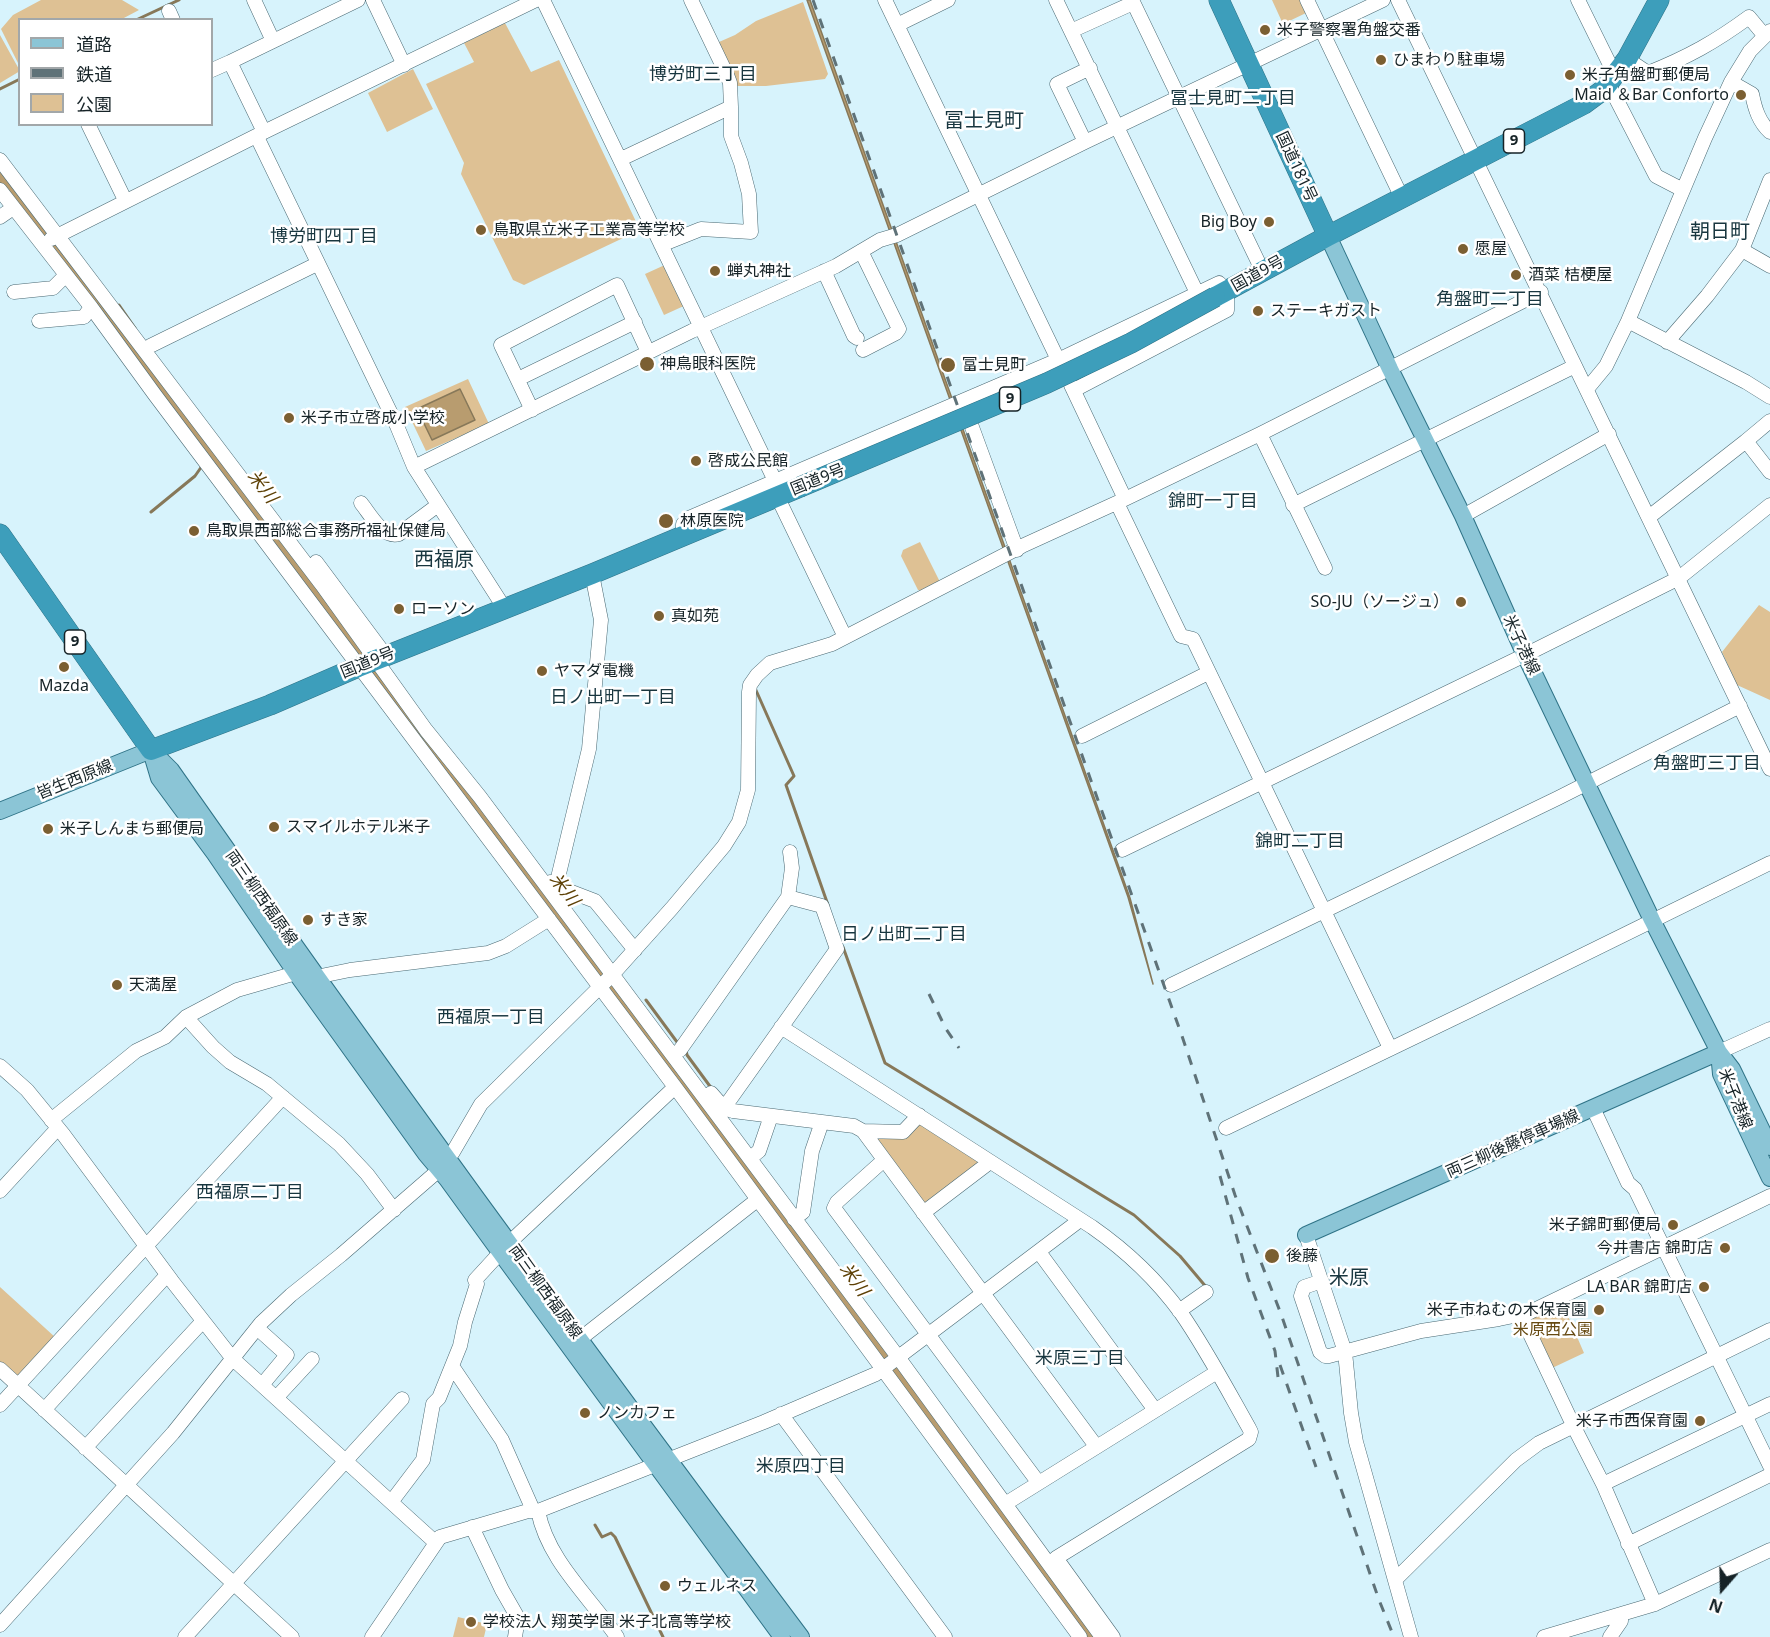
<!DOCTYPE html>
<meta charset="utf-8">
<style>
body{margin:0}
#map{position:relative;width:1770px;height:1637px;overflow:hidden;background:#d7f3fc;font-family:"Noto Sans","Noto Sans JP",sans-serif}
canvas{display:block}
.legend{position:absolute;left:18px;top:18px;width:195px;height:108px;box-sizing:border-box;background:#fff;border:2px solid #a2a7a9;margin:0;padding:8px 10px;list-style:none;font-size:18px;color:#162327}
.legend li{display:flex;align-items:center;gap:12px;height:30px}
.legend b{width:30px;border:2px solid #a2a7a9}
.north{position:absolute;left:1692px;top:1559px;width:60px;height:60px;-webkit-text-stroke:4px #fff;paint-order:stroke;rotate:200deg;font-size:16px;font-weight:700;line-height:24px;text-align:center;color:#162327}
.north::after{content:'';display:block;margin:auto;width:21px;height:27px;background:#162327;clip-path:polygon(50% 0,100% 100%,50% 72%,0 100%)}
</style>
<div id="map">
<canvas width="1770" height="1637"></canvas>
<ul class="legend">
<li><b style="height:8px;background:#8bc5d6"></b>道路</li>
<li><b style="height:8px;background:#5f7278"></b>鉄道</li>
<li><b style="height:16px;background:#dec194"></b>公園</li>
</ul>
<div class="north">N</div>
</div>
<script>
const g = document.querySelector('canvas').getContext('2d');
g.lineJoin = 'round';
function fill(path, color) { g.fillStyle = color; g.fill(path, 'evenodd'); }
function strokePath(path, color, width, dash) { g.strokeStyle = color; g.lineWidth = width; g.lineCap = dash ? 'butt' : 'round'; g.setLineDash(dash || []); g.stroke(path); }
function drawText(font, color, halo, rows, align = 'center') {
  g.font = font + ' "Noto Sans","Noto Sans JP",sans-serif'; g.lineWidth = 5; g.setLineDash([]); g.textBaseline = 'middle'; g.strokeStyle = halo; g.fillStyle = color; for (const [text, x, y, turn = 0] of rows) {
    g.save(); g.translate(x, y); g.rotate((+turn || 0) * Math.PI / 180); g.textAlign = isNaN(turn) ? turn : align; if (halo) g.strokeText(text, 0, 0); g.fillText(text, 0, 0); g.restore();
  }
}
fill(new Path2D(`
 M41 0H122L139 10 122 19 20 20 19 65 1 29 13 15Z
 M1272 0H1300L1306 13 1283 24Z
 M803 2 828 74 825 79 766 86H734L719 42 735 35 756 21Z
 M505 23 531 72 559 60 640 230 524 285 513 280 461 174 464 163 426 84 474 62 464 43Z
 M0 35 20 71 0 83Z
 M413 69 433 109 387 132 368 93Z
 M667 264 686 305 664 315 645 274Z
 M468 379 489 424 426 451 405 407Z
 M920 542 941 584 925 592 918 590 901 556 903 550Z
 M1759 605 1770 612V700L1737 685 1722 652Z
 M917 1122 982 1161 927 1206 874 1140 876 1134Z
 M0 1287 56 1338 19 1380 0 1363Z
 M1562 1302 1584 1353 1550 1369 1529 1323 1531 1317Z
 M458 1617 487 1624 484 1637H453Z`), '#dec194');
const water = new Path2D(`
 M807 0H810L1130 898 1153 984 1128 897Z
 M460 389 475 420 432 440 417 409Z`);
fill(water, '#b89c6f');
strokePath(water, '#877859', 1.5);
strokePath(new Path2D(`
 M136 20 179 0
 M0 89 20 79
 M119 305 135 328
 M151 512 195 476 202 466
 M755 688 794 776 786 785 828 905
 M843 947 885 1063 1134 1215 1180 1256 1207 1288
 M646 1000 677 1042H680
 M686 1050 687 1055 712 1089
 M595 1525 602 1537 611 1533 615 1537 663 1637`), '#877859', 3);
strokePath(new Path2D(`
 M6 178 62 257 698 1101 968 1464 1093 1637`), '#b89c6f', 16);
const minor = new Path2D(`
 M254 0 273 41
 M373 0 404 65
 M543 0 777 485
 M885 0 1062 368
 M1056 0 1197 293
 M1132 0 1263 272
 M1307 0 1402 198
 M1398 0 1770 769
 M1578 0 1615 75
 M169 11 173 20
 M897 25 948 0
 M1071 31 1133 3
 M1627 59 1648 73C1688 57 1715 42 1749 17L1764 35
 M212 70 230 62
 M1731 82 1752 94C1755 109 1759 122 1770 132
 M1608 83 1656 176 1683 190
 M88 124 125 200
 M264 132 230 62 358 0
 M257 137 397 426 414 467 505 609
 M1085 142 1057 84 1090 68
 M621 159 731 107 730 83 727 75 691 0
 M0 160 322 585 426 730 480 797 609 970 898 1357 1102 1637
 M0 190 91 307 155 395 675 1087 1080 1637
 M0 217 13 208
 M51 239 264 132 536 0
 M661 245 701 229 751 232 749 194 741 163 731 136V107
 M1742 250 1770 266
 M861 251 899 329 896 333 863 350
 M824 271 854 336 857 338
 M14 292 53 288 66 275
 M39 321 84 317 91 307
 M1628 321 1746 382 1770 397
 M1667 342 1707 296 1742 250 1770 180
 M150 346 317 264
 M518 379 635 322
 M1071 385 1125 499
 M1587 389 1606 366 1628 321 1705 138 1731 82 1750 51 1770 31
 M965 408 1017 550
 M532 410 501 345 617 285 648 352
 M1770 421 1746 441 1770 472
 M1260 434 1325 568
 M414 467 692 331 836 266 880 240 897 235 1085 142 1383 0
 M777 496 845 637
 M361 503C370 514 383 539 399 534L438 505
 M1117 503 1181 636 1193 639 1390 1048
 M1293 505 1575 366
 M1463 516 1609 434
 M1649 517 1746 441
 M683 536V524L689 518 1058 360 1219 283 1227 291V310L1074 390
 M316 562 386 656
 M1082 736 1208 673
 M1122 850 1525 655 1679 578 1770 505
 M550 882 556 886 595 901 635 950
 M556 886 589 749 601 620 592 574
 M788 897 792 868 790 852
 M316 977 350 970 488 953 506 946 549 919
 M1171 985 1558 798 1740 706
 M186 1017 213 1047 230 1062 267 1084 339 1144 367 1174 394 1210
 M781 1027 1092 1227C1125 1250 1157 1280 1181 1313 1206 1349 1227 1389 1249 1428L1251 1432 1249 1439 1056 1558 1113 1637
 M680 1050 788 897 822 906 837 949 724 1108
 M1719 1052 1770 1029
 M0 1066 27 1090 63 1134 172 1281 233 1359 435 1542
 M711 1093 724 1108 733 1111 854 1126 863 1131 1096 1446
 M1593 1108 1628 1183 1635 1189 1770 1466
 M51 1120 136 1051 165 1037 186 1017 237 990 296 973
 M1226 1128 1469 1011 1770 863
 M863 1131 903 1132 919 1115
 M754 1155 759 1151 771 1116
 M884 1160 837 1202 834 1208 1038 1482
 M0 1191 57 1129
 M923 1213 990 1162
 M794 1219 803 1212 812 1151 822 1122
 M1306 1235 1345 1352 1351 1413 1356 1442 1411 1637
 M1039 1252 1155 1410
 M1322 1281 1304 1287 1301 1296 1320 1352 1325 1356H1329L1421 1331 1499 1319 1528 1313 1770 1196
 M1179 1311 1206 1292
 M1521 1315 1574 1427 1603 1484 1655 1604
 M257 1328 287 1355 262 1385
 M580 1339 757 1200
 M452 1366 502 1440 533 1510
 M0 1369 292 1637
 M276 1398 312 1359
 M0 1405 283 1097
 M44 1410 167 1275
 M781 1414 945 1637
 M85 1448 203 1321
 M1603 1484 1770 1404
 M392 1501 423 1460 433 1404 439 1398 460 1346 465 1322 477 1284 475 1280 509 1243 675 1087
 M1005 1504 1217 1372
 M538 1511C548 1561 589 1596 617 1637
 M472 1527 502 1590 518 1618 515 1637
 M1628 1544 1770 1475
 M1395 1580 1516 1460 1539 1443 1770 1330
 M0 1625 173 1433 261 1323 291 1295 341 1255 439 1170 453 1152 481 1104 612 975 672 908 724 846 739 822 748 790 749 692 750 685 757 675 770 663 832 644 1022 546 1125 499 1260 434 1541 292
 M185 1637 402 1399
 M372 1637 440 1537 528 1511H538L764 1422 876 1374 1080 1220
 M1544 1637 1655 1604 1770 1550
 M1610 1637 1621 1621V1615`);
const major = new Path2D(`
 M1328 236 1390 369 1463 516 1525 655 1652 920 1719 1052 1732 1069 1770 1147
 M151 750 171 770C376 1063 586 1351 801 1637
 M151 751 159 778 215 854 296 973 426 1154 447 1179 500 1252 782 1637
 M0 811 151 750
 M1719 1052 1721 1074 1770 1178
 M1306 1235 1719 1052`);
const highway = new Path2D(`
 M1219 0 1328 236
 M1215 297 1328 236 1584 104 1603 90 1627 59 1659 0
 M0 534 151 750 270 705 358 667 592 574 800 487`);
strokePath(minor, '#4a6973', 15);
strokePath(major, '#2f7387', 18);
strokePath(highway, '#2f7387', 21);
strokePath(minor, '#fff', 14);
strokePath(major, '#8bc5d6', 16);
strokePath(highway, '#3d9ebb', 20);
strokePath(new Path2D(`
 M813 0 1182 1036 1235 1195 1281 1314 1379 1600 1394 1637
 M929 994 946 1029 959 1048
 M1220 1176 1248 1278 1275 1351 1278 1377
 M1280 1365 1316 1467`), '#5f7278', 3, [10, 10]);
const highwayBridge = new Path2D(`
 M800 487 1047 383 1131 343 1215 297`);
strokePath(highwayBridge, '#2f7387', 21, []);
strokePath(highwayBridge, '#3d9ebb', 20);
for (const [x, y, r, color] of [
 [1265,30,6,"#7b5f32"],
 [1381,60,6,"#7b5f32"],
 [1570,75,6,"#7b5f32"],
 [1741,95,6,"#7b5f32"],
 [1269,222,6,"#7b5f32"],
 [481,230,6,"#7b5f32"],
 [1463,249,6,"#7b5f32"],
 [715,271,6,"#7b5f32"],
 [1516,275,6,"#7b5f32"],
 [1258,311,6,"#7b5f32"],
 [647,364,8,"#7b5f32"],
 [948,365,8,"#7b5f32"],
 [289,418,6,"#7b5f32"],
 [696,461,6,"#7b5f32"],
 [666,521,8,"#7b5f32"],
 [194,531,6,"#7b5f32"],
 [1461,602,6,"#7b5f32"],
 [399,609,6,"#7b5f32"],
 [659,616,6,"#7b5f32"],
 [64,667,6,"#7b5f32"],
 [542,671,6,"#7b5f32"],
 [274,827,6,"#7b5f32"],
 [48,829,6,"#7b5f32"],
 [308,920,6,"#7b5f32"],
 [117,985,6,"#7b5f32"],
 [1673,1225,6,"#7b5f32"],
 [1725,1248,6,"#7b5f32"],
 [1272,1256,8,"#7b5f32"],
 [1704,1287,6,"#7b5f32"],
 [1599,1310,6,"#7b5f32"],
 [585,1413,6,"#7b5f32"],
 [1700,1421,6,"#7b5f32"],
 [665,1586,6,"#7b5f32"],
 [471,1622,6,"#7b5f32"]
]) { const dot = new Path2D(); dot.arc(x, y, r, 0, 2 * Math.PI); g.fillStyle = color; g.fill(dot); strokePath(dot, '#fff', 2); }
for (const [x, y, w] of [
 [1514,141,21],
 [1010,399,21],
 [75,642,21]
]) { const box = new Path2D(); box.roundRect(x - w / 2, y - 12, w, 24, 4.5); g.fillStyle = '#fff'; g.fill(box); strokePath(box, '#162327', 1.5); }
drawText('bold 15px', '#162327', null, [
 ["9",1514,141],
 ["9",1010,399],
 ["9",75,642]
]);
drawText('16px', '#162327', '#fff', [
 ["米子警察署角盤交番",1277,30],
 ["ひまわり駐車場",1393,60],
 ["米子角盤町郵便局",1582,75],
 ["Maid ＆Bar Conforto",1729,95,"right"],
 ["Big Boy",1257,222,"right"],
 ["鳥取県立米子工業高等学校",493,230],
 ["愿屋",1475,249],
 ["蝉丸神社",727,271],
 ["酒菜 桔梗屋",1528,275],
 ["ステーキガスト",1270,311],
 ["神鳥眼科医院",660,364],
 ["富士見町",962,365],
 ["米子市立啓成小学校",301,418],
 ["啓成公民館",708,461],
 ["林原医院",680,521],
 ["鳥取県西部総合事務所福祉保健局",206,531],
 ["SO-JU（ソージュ）",1449,602,"right"],
 ["ローソン",411,609],
 ["真如苑",671,616],
 ["ヤマダ電機",554,671],
 ["Mazda",64,686,"center"],
 ["スマイルホテル米子",286,827],
 ["米子しんまち郵便局",60,829],
 ["すき家",320,920],
 ["天満屋",129,985],
 ["米子錦町郵便局",1661,1225,"right"],
 ["今井書店 錦町店",1713,1248,"right"],
 ["後藤",1286,1256],
 ["LA BAR 錦町店",1692,1287,"right"],
 ["米子市ねむの木保育園",1587,1310,"right"],
 ["ノンカフェ",597,1413],
 ["米子市西保育園",1688,1421,"right"],
 ["ウェルネス",677,1586],
 ["学校法人 翔英学園 米子北高等学校",483,1622]
], 'left');
drawText('16px', '#162327', '#fff', [
 ["国道181号",1296,167,65],
 ["国道9号",1258,274,-29],
 ["国道9号",818,480,-22],
 ["米子港線",1521,645,65],
 ["国道9号",368,663,-22],
 ["皆生西原線",75,780,-22],
 ["両三柳西福原線",261,898,55],
 ["米子港線",1735,1099,68],
 ["両三柳後藤停車場線",1513,1144,-24],
 ["両三柳西福原線",545,1292,54]
]);
drawText('16px', '#664911', '#fff', [
 ["米原西公園",1553,1330]
]);
drawText('18px', '#18363f', '#fff', [
 ["博労町三丁目",703,75],
 ["冨士見町二丁目",1233,99],
 ["博労町四丁目",324,237],
 ["角盤町二丁目",1490,300],
 ["錦町一丁目",1213,502],
 ["日ノ出町一丁目",613,698],
 ["角盤町三丁目",1707,764],
 ["錦町二丁目",1300,842],
 ["日ノ出町二丁目",904,935],
 ["西福原一丁目",491,1018],
 ["西福原二丁目",250,1193],
 ["米原三丁目",1080,1359],
 ["米原四丁目",801,1467]
]);
drawText('italic 18px', '#5d4005', '#fff', [
 ["米川",262,487,53],
 ["米川",564,890,53],
 ["米川",854,1280,54]
]);
drawText('20px', '#18363f', '#fff', [
 ["冨士見町",984,121],
 ["朝日町",1720,232],
 ["西福原",444,560],
 ["米原",1349,1278]
]);
</script>
